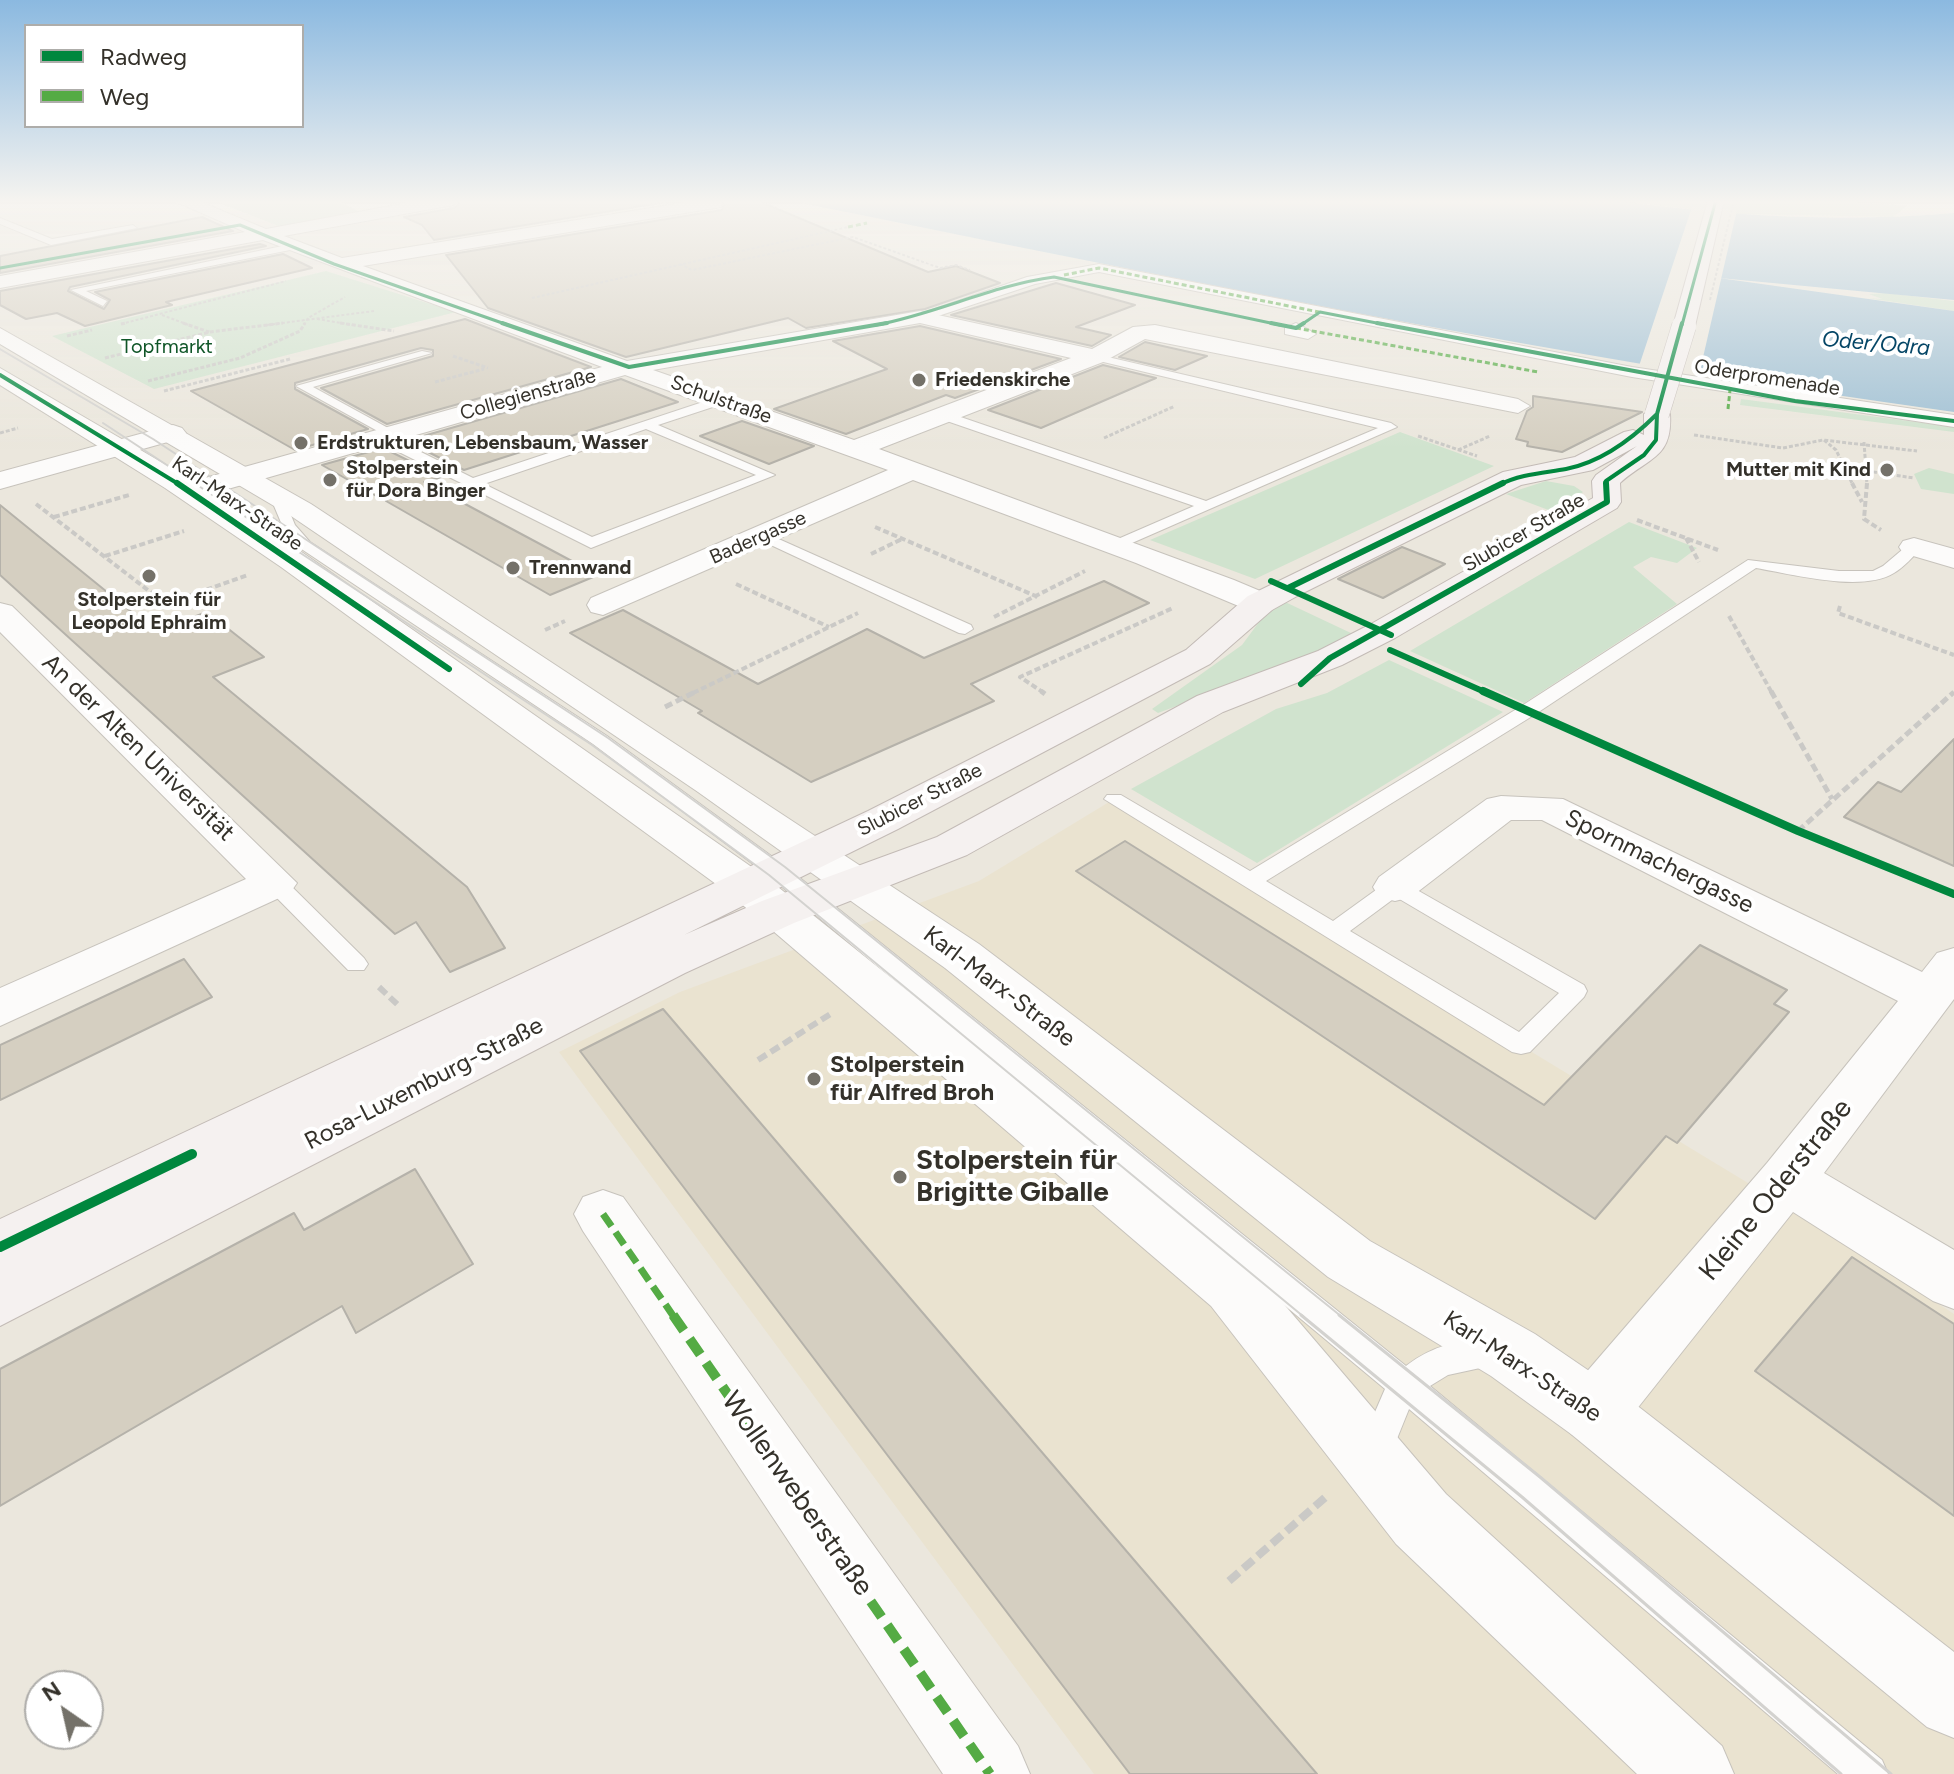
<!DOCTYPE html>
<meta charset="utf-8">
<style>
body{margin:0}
#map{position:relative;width:1954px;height:1774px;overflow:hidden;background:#ebe7dd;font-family:Figtree,sans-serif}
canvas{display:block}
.legend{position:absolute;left:24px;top:24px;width:280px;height:104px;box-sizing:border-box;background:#fff;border:2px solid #aeadaa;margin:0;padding:10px 14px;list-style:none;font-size:24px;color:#34312a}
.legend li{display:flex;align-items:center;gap:16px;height:40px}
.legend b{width:40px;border:2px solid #aeadaa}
.north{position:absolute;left:24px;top:1670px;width:80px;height:80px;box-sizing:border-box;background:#fff;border:2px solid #aeadaa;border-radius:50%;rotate:326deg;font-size:22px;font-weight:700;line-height:32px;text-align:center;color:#34312a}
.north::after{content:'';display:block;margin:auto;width:28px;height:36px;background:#747169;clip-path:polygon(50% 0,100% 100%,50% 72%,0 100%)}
</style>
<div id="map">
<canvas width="1954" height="1774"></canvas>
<ul class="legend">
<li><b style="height:10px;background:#00873e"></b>Radweg</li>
<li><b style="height:10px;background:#54ab44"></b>Weg</li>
</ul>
<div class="north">N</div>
</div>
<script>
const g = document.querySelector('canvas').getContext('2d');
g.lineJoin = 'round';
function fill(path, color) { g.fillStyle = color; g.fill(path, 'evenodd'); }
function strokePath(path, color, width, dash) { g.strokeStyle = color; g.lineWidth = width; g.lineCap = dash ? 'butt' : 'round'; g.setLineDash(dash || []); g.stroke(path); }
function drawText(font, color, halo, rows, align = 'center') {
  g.font = font + ' Figtree,sans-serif'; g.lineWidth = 8; g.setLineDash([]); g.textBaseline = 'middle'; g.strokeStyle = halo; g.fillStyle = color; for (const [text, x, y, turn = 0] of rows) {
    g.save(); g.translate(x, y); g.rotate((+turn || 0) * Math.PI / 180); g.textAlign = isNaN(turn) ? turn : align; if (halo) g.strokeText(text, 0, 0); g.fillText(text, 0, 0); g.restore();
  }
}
fill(new Path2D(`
 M1114 799 1824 1229 1954 1314V1774H1094L559 1052 680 992 979 881Z`), '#eae3d0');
fill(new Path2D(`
 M212 200H336L364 214 278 226Z
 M1613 200H1829L1907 206 1893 217 1732 214Z
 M326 271 456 312 154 389 52 336Z
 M1886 293 1954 301V311L1867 298 1882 299 1869 294Z
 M1741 399 1954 427V432L1740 405Z
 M1400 432 1494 466 1255 579 1150 540Z
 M1929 468 1954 474V494L1921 489 1914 474Z
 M1546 481 1574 486 1583 492 1559 514 1506 494Z
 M1629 522 1697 548 1677 563 1651 557 1633 567 1677 604 1524 703 1410 651Z
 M1283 601 1353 634 1317 653 1158 713 1152 709 1242 645 1259 622Z
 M1389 660 1503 712 1257 863 1131 789 1276 709 1327 693Z`), '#d0e3ce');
fill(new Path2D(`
 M787 200H1613C1725 216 1841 223 1954 213V300L1719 278 1954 311V412C1562 358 1175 279 787 200Z`), '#9fc0d4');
fill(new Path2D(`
 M1692 207 1737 210 1698 379 1638 369Z`), '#ebe7dd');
const building = new Path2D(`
 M464 200H678L434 240 422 225 404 217 454 208Z
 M725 200H756L928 272 956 266 1000 283 925 309 806 328 788 318 626 357 488 308 446 255 722 210Z
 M202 217 233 231 0 273V256Z
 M260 244 266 246 70 287 68 291 104 309 110 300 95 292 283 254 312 268 166 302 172 305 85 326 57 313 26 319 0 305V291Z
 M1056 283 1135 305 1076 327 1111 335 1092 346 951 315Z
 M465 319 591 367 387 424 321 388 433 356V350L421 348 295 383V389L368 429 295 450 191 391Z
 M920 326 1061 359 955 398 946 395 846 434 774 409 887 369 833 341Z
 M1145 342 1207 356 1175 370 1119 357Z
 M1103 365 1156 378 1041 428 988 410Z
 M621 379 678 402 464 470 406 441Z
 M1533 396 1642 412 1562 452 1527 446 1528 442 1516 439 1527 411 1533 407Z
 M742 421 814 446 769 464 700 436Z
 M383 448 442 477 424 482 598 575 550 595 386 501 391 493 378 497 322 465Z
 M0 505 155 631 207 612 264 657 213 677 467 887 505 948 450 972 416 922 395 934 0 575Z
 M1402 547 1445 564 1383 598 1338 579Z
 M1104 581 1149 603 971 684 994 701 811 782 698 713 702 711 570 633 623 610 758 684 867 629 924 658Z
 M1954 739V866L1844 817 1878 782 1901 792Z
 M1125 841 1544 1105 1700 945 1787 990 1774 1004 1789 1012 1677 1143 1666 1136 1595 1219 1076 871Z
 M184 959 212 997 0 1100V1045Z
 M663 1009 1223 1664 1317 1774H1130L580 1051Z
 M415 1169 473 1264 356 1333 342 1306 0 1506V1369L294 1213 304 1230Z
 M1852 1257 1954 1324V1516L1755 1371Z`);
fill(building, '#d5cfc1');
strokePath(building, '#b5b2aa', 2);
const service = new Path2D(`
 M0 218 52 239 133 225 137 228 51 245 0 224Z
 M292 244 295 249 86 291 107 301 103 306 71 290Z
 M422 351 432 353 313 387 399 434 391 437 473 478 721 396 725 397V403L658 425 775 475 591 548 375 440V434H383L296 386ZM646 429 756 475 592 537 484 484Z
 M1095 354 1391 423 1397 427 1116 550 1111 548V542L1194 506 941 419V413H949L1206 501 1378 428 1091 359Z
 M271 491H281L295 525 310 542 607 736 785 866 1406 1366C1429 1348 1466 1334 1494 1345L1499 1355 1494 1365 1448 1375 1430 1386 1882 1760 1888 1774H1838L1409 1409 1388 1461 1376 1466 1364 1461 1359 1449 1385 1389 769 876 593 744 300 548 236 522V516L241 515 285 532 269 494Z
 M763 532 971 625 973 629 965 634 959 633 758 539 756 536Z
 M1909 544 1922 547C1914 556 1904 567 1894 573 1862 593 1791 574 1756 568L1534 715 1266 881 1333 921 1387 882H1403L1584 985 1587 991 1584 997 1530 1052 1521 1054 1512 1052 1104 799 1107 795H1121L1250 871 1520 707 1748 560 1839 571H1873L1883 566ZM1396 897 1559 993 1519 1032 1350 931Z
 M275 876 283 878 364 958 368 964 364 970H348L267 888 264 883Z`);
const pedestrian = new Path2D(`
 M1099 264 1632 367 1954 415V427L1632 377 1099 272 1035 284 920 322 912 317 1027 277Z
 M1296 323 1316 334 1308 339 1285 334V328Z`);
const minor = new Path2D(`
 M172 200H196L266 229 423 200H461L453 205 284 236 342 258 700 200H722L721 207 715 208 363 266 627 361 920 311 1092 349 1133 327 1155 325 1518 399 1530 406 1518 413 1145 339 1103 362 879 449 1234 580 1272 596 1276 603 1272 610 1260 613 1248 610 1136 563 913 480 603 615 591 612 587 605 591 598 888 470 625 375 200 497H180L176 491 180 485 602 367 263 240 0 288V276L245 232ZM920 323 1071 358 854 440 653 370Z
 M173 425 182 428 186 433 182 438 0 489V472Z
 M1914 538 1954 549V568L1903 553 1899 547 1903 541Z
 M0 603 12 606 297 883 290 893 0 1026V988L246 879 0 632Z
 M1501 796 1563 799 1922 972 1937 953 1954 948V999L1824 1173 1954 1250V1309L1933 1301 1793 1212 1617 1434 1594 1444 1571 1434 1561 1412 1571 1390 1767 1163 1898 1001 1542 820H1511L1411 897 1395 901 1379 897 1373 887 1379 877 1487 799Z
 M603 1190 623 1197 1018 1746 1030 1774H943L583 1231 574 1214 583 1197Z`);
const tertiary = new Path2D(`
 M0 328 311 504 979 944 1370 1241 1535 1334 1617 1390 1954 1652V1738L1927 1727 1571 1434 1491 1376 1328 1277 945 968 698 792 291 516 0 344Z
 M0 368 185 476 303 553 763 875 1253 1268 1446 1494 1722 1746 1734 1774H1637L1396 1544 1211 1306 731 895 281 567 165 488 0 385Z`);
const primary = new Path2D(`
 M1708 200H1724L1695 326 1684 332 1673 326Z
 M1657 406 1670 414C1673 459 1647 458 1620 483L1621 502 1617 508 1395 638 1342 665 1223 712 967 855 794 923 685 973 0 1326V1219L868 811 1186 650 1248 596 1503 472 1575 457 1624 432 1633 430 1644 435V414ZM1637 446 1596 475 1592 481 1593 498 1371 624 1318 651 1197 696 937 837 762 901 684 935 898 829 1210 664 1272 610 1299 595 1521 485 1593 470Z`);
strokePath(service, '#c7c3bc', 2);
strokePath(pedestrian, '#c7c3bc', 2);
strokePath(minor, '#c7c3bc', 2);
strokePath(tertiary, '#c7c3bc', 2);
strokePath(primary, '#c3bbb6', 2);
strokePath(new Path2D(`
 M680 264 692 270 853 237 940 268 956 265 970 270
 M532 298 848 227
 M162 315 189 325
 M317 319 353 325
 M121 324 286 281
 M267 325 374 311
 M304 325 308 318 345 297`), '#cac9c6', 2, [3, 2]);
strokePath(new Path2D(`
 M183 323 209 332
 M340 323 394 331
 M121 324 126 323
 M67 336 92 330
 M453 356 488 368
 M105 358 210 332 283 323
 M148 381 240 358 300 331 305 323
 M435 382 484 369
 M164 391 290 359
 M0 433 18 428
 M1694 435 1783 448 1823 440 1917 451
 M1418 436 1477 456
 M1104 438 1175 406
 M1824 440 1836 450 1853 485
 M1864 442 1867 485
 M1458 450 1490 436
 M1867 471 1914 478`), '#cac9c6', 3, [4, 2]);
strokePath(new Path2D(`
 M1852 483 1862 502
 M1867 483 1864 519 1881 530
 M36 504 166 604 248 575
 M54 517 129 495
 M1637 520 1718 550
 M875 527 1038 597
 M1686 538 1699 562
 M871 554 902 539
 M105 556 184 531
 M736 584 829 627
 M1840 606 1838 613 1954 655
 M1729 616 1772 693
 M994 617 1085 571
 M545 630 565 621
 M693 693 858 613
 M1044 693 1020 677 1173 608`), '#cac9c6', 4, [6, 3]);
strokePath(new Path2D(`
 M1041 691 1045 694
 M1771 691 1832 799
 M665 707 697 691
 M1798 831 1954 692`), '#cac9c6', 5, [8, 4]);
strokePath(new Path2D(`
 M379 987 398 1005
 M758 1060 832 1013`), '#cac9c6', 6, [10, 5]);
strokePath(new Path2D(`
 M1229 1581 1328 1495`), '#cac9c6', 8, [13, 6]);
fill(service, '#fcfbfa');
fill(pedestrian, '#fcfbfa');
fill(minor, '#fcfbfa');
fill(tertiary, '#fcfbfa');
fill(primary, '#f5f1f0');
strokePath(new Path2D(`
 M0 349 153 439 608 738 785 867 1342 1317
 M103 423 592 745 769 875 1304 1317`), '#d3d2cf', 2);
strokePath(new Path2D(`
 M1301 1315 1522 1497 1841 1774
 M1339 1315 1540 1477 1891 1774`), '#d3d2cf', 3);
const primaryBridge = new Path2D(`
 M1657 414 1684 326`);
strokePath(primaryBridge, '#c3bbb6', 25, []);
strokePath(new Path2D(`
 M1710 300 1734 200`), '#cac9c6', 2, [3, 2]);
strokePath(primaryBridge, '#f5f1f0', 24);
strokePath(new Path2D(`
 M848 227 867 223
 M1064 275 1099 268 1319 312
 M1296 328 1538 372
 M1728 409 1730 390`), '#54ab44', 3, [5, 3]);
strokePath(new Path2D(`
 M603 1214 674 1317`), '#54ab44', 7, [15, 7]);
strokePath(new Path2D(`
 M673 1315 990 1774`), '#54ab44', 10, [19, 10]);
strokePath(new Path2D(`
 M0 268 240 225 334 264 508 325
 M876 325C936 314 993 285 1054 277L1280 325
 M1301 325 1320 312 1387 325
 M1682 325 1716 200`), '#00873e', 3);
strokePath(new Path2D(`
 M502 323 629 367 887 323
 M1271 323 1296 328 1304 323
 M1377 323 1795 401 1954 421
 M0 375 180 485
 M1499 485C1520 474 1543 473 1566 469 1602 462 1632 439 1657 414
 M1606 485V481L1644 455 1656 440 1657 414 1682 323`), '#00873e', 4);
strokePath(new Path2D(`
 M177 483 449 669
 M1271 581 1391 635
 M1288 588 1503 483
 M1390 650 1487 693
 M1301 684 1330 658 1607 502 1606 483`), '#00873e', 6);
strokePath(new Path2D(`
 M1483 691 1798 831 1954 894`), '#00873e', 8);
strokePath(new Path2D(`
 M0 1247 192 1154`), '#00873e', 10);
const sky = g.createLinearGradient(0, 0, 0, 449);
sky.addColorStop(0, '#8bb9e0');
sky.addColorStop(0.45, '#f6f4f0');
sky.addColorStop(1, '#f6f4f000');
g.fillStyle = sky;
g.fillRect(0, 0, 1954, 449);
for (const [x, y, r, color] of [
 [919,380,8,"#747169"],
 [301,443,8,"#747169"],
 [1887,470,8,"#747169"],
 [330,480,8,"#747169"],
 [513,568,8,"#747169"],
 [149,576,8,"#747169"],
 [814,1079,8,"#747169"],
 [900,1177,8,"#747169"]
]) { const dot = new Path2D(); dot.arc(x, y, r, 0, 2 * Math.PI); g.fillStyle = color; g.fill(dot); strokePath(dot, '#fff', 3); }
drawText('20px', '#105628', '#fff', [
 ["Topfmarkt",167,347]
]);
drawText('20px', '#34312a', '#fff', [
 ["Oderpromenade",1767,378,9],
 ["Collegienstraße",528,395,-16],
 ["Schulstraße",721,400,20],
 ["Karl-Marx-Straße",237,504,34],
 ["Slubicer Straße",1524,533,-30],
 ["Badergasse",758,538,-24],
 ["Slubicer Straße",920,800,-27]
]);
drawText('bold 20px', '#34312a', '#fff', [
 ["Friedenskirche",935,380],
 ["Erdstrukturen, Lebensbaum, Wasser",317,443],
 ["Stolperstein",346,468],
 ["für Dora Binger",346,491],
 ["Mutter mit Kind",1871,470,"right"],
 ["Trennwand",529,568],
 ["Stolperstein für",149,600,"center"],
 ["Leopold Ephraim",149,623,"center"]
], 'left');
drawText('italic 22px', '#054666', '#fff', [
 ["Oder/Odra",1876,344,5]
]);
drawText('24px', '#34312a', '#fff', [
 ["An der Alten Universität",138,748,44],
 ["Spornmachergasse",1659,862,26],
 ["Karl-Marx-Straße",999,987,37],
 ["Rosa-Luxemburg-Straße",424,1084,-27],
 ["Karl-Marx-Straße",1522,1367,33]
]);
drawText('bold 24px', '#34312a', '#fff', [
 ["Stolperstein",830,1065],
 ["für Alfred Broh",830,1093]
], 'left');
drawText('bold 28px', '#34312a', '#fff', [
 ["Stolperstein für",916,1161],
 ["Brigitte Giballe",916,1193]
], 'left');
drawText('28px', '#34312a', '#fff', [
 ["Kleine Oderstraße",1776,1190,-51],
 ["Wollenweberstraße",797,1494,55]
]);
</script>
